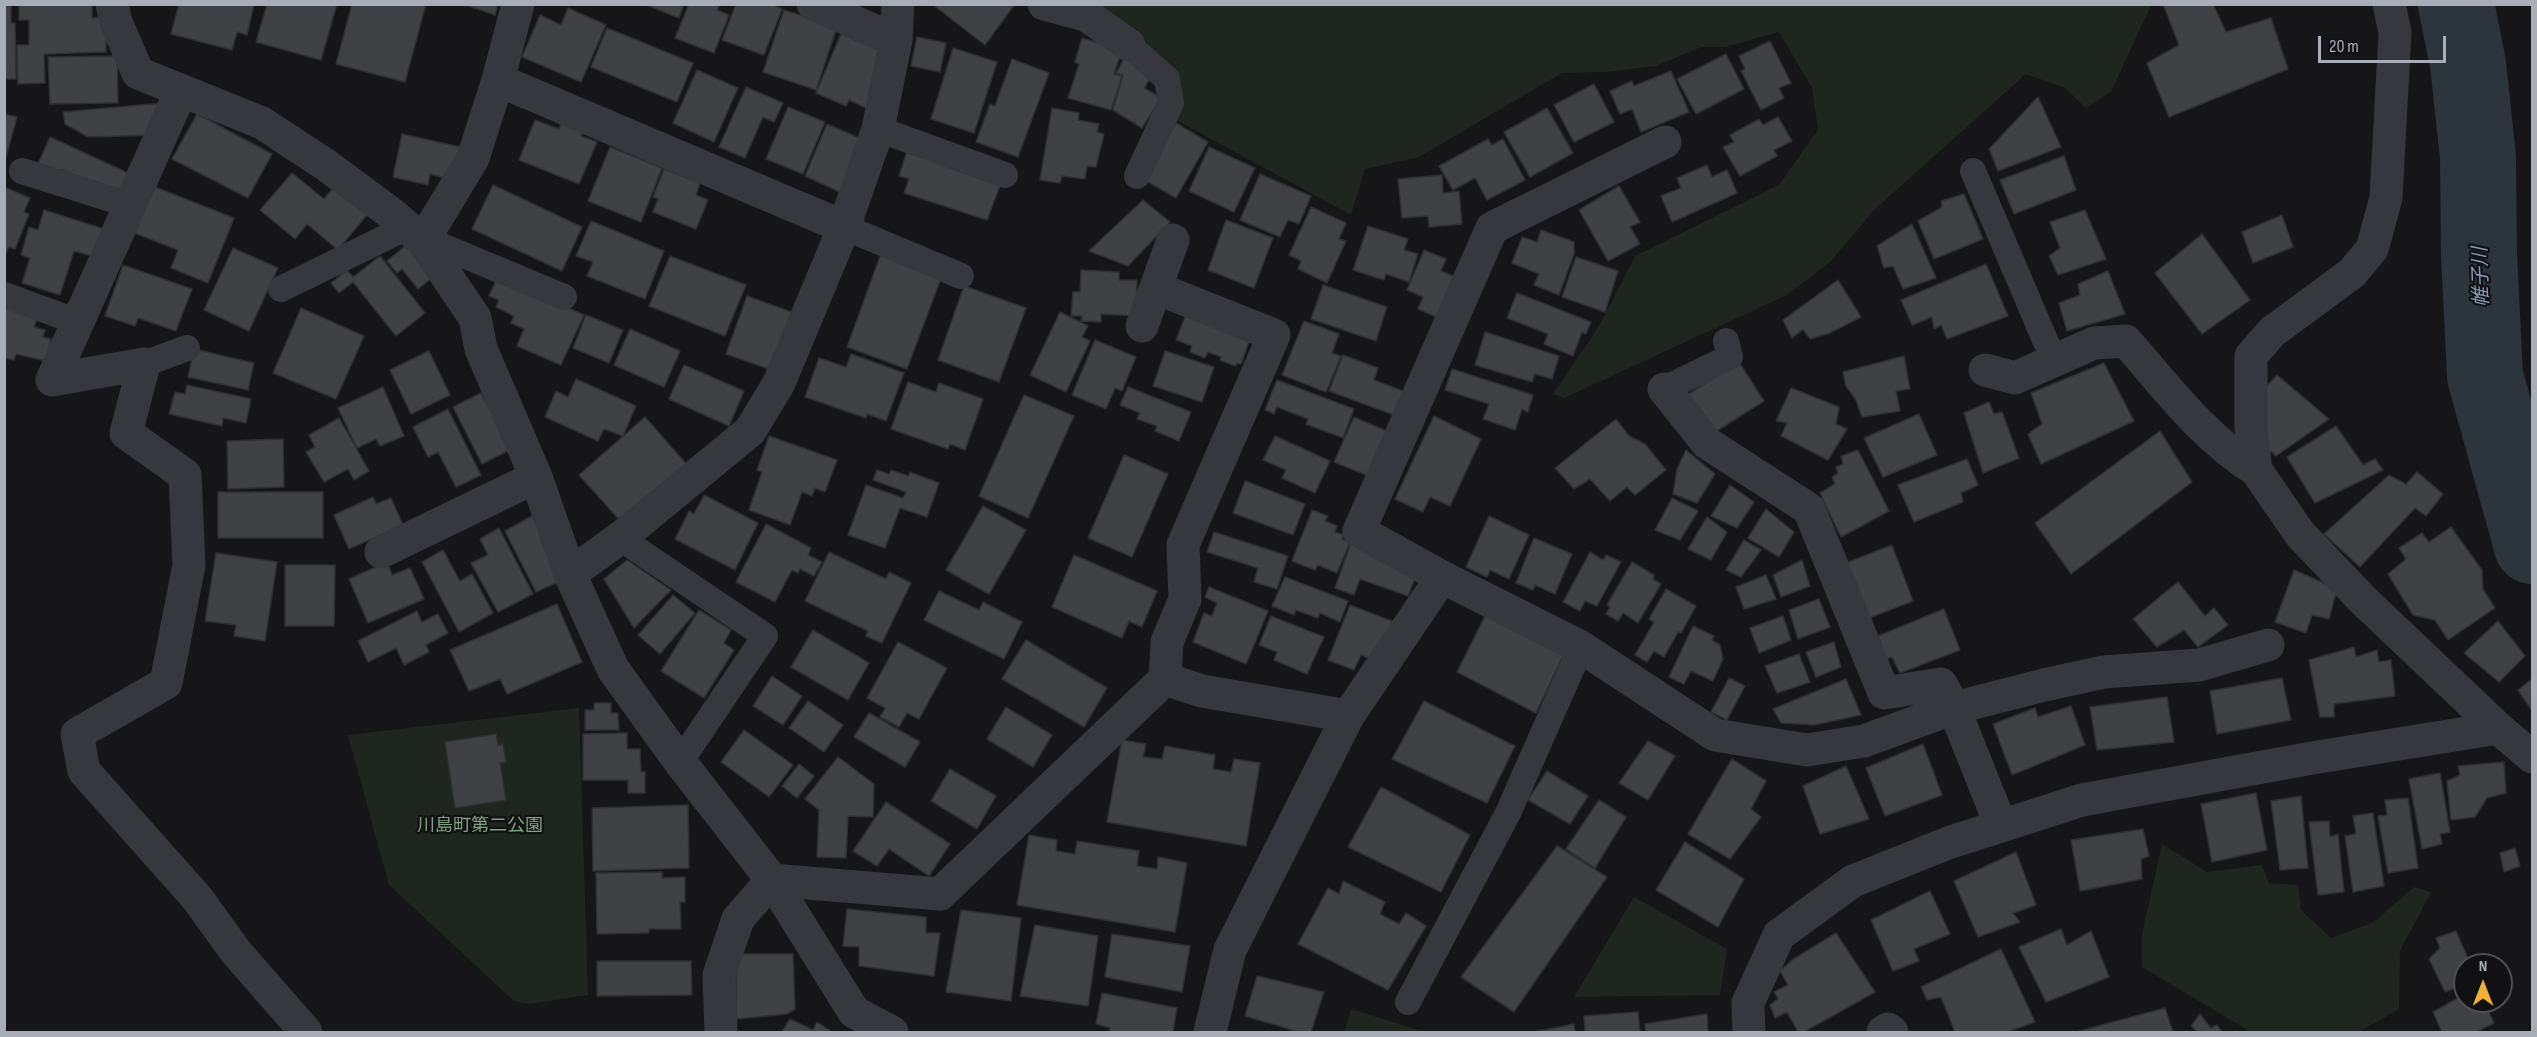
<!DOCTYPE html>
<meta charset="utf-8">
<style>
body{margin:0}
#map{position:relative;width:2537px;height:1037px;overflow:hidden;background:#161618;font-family:"Sofia Sans Condensed",sans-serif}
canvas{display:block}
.frame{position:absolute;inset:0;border:6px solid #a8adb8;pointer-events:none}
.north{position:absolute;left:2453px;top:953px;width:60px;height:60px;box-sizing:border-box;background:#111113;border:2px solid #4d4f55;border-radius:50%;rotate:0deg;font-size:16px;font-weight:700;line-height:24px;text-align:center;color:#a8adb8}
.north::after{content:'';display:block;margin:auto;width:21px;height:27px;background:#f2b134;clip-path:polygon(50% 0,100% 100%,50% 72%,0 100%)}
.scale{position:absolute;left:2318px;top:36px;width:128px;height:27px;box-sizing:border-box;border:3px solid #a8adb8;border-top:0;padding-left:8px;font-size:18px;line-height:21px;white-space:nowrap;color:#a8adb8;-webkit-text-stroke:4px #111113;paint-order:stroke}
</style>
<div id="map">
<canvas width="2537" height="1037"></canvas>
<div class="frame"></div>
<div class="north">N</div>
<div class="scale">20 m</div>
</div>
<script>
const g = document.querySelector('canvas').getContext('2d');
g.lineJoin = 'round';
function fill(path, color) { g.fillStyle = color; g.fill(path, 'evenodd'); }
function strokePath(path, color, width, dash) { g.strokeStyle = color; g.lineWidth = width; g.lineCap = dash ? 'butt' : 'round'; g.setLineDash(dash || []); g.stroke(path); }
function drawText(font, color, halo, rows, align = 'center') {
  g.font = font + ' "Sofia Sans Condensed","Noto Sans JP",sans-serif'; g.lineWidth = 4.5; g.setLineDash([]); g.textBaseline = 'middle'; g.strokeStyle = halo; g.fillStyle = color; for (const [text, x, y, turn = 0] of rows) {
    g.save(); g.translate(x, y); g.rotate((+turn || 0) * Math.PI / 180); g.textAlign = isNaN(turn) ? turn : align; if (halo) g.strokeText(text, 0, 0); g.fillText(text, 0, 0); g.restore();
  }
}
fill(new Path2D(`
 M1091 5H2151L2111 92 2086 108 2065 88 2026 74 1874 210 1830 262 1787 295 1564 398 1553 394 1598 328 1635 256 1779 185 1818 130 1812 88 1779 32 1725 47H1701L1656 66 1605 72 1562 73 1419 157 1365 169 1351 215 1174 119 1182 84 1136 29Z
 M579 708 588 995 529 1004 514 1001 389 885 348 735Z
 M2162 844 2207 872 2262 865 2269 883 2298 885 2301 910 2331 938 2374 922 2414 887 2431 892 2400 951 2399 1009 2359 1032H2251L2142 967V934Z
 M1634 897 1727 949 1720 995 1574 997Z
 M1351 1009 1425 1032H1344Z`), '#1e261f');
strokePath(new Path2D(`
 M2456 4 2468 64 2478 157 2479 254 2485 376 2532 546`), '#2c353c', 76);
const building = new Path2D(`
 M4 4H11V23H15L16 79H4Z
 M19 4H92V18L106 17V52L44 54 45 83 18 84 17 45H29V20H19Z
 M179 4H254L247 35 237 32 232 50 171 34Z
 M267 4H337L321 60 256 42Z
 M352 4H426L405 82 336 64Z
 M463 4H498L495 15Z
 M644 4H684L679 18Z
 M689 4H720L717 10 729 15 714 53 675 38Z
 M736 4H771L782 9 764 55 722 40Z
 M932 4H1015L985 45Z
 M2163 4H2213L2226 32 2271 18 2288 69 2169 117 2147 63 2179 45Z
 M568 8 606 25 581 82 522 57 540 15 561 25Z
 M784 10 837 27 816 90 763 72Z
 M607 28 693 63 677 102 591 67Z
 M841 34 882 51 866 108 849 100 846 106 816 93Z
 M917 37 946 43 940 72 911 66Z
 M1082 38 1122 50 1114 74 1122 76 1111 110 1068 98 1079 64 1075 62Z
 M1770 41 1791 83 1779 88 1784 98 1761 110 1741 71 1745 69 1739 56Z
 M953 48 997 62 974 133 931 119Z
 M1726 54 1744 89 1696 114 1677 79Z
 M1126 55 1154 72 1144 88 1161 98 1142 128 1113 110 1123 75 1116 73Z
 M117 56 118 103 50 104 48 57Z
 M1012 59 1049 73 1018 157 976 142 990 104 995 106Z
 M697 70 738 88 714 142 673 123Z
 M1671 71 1689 112 1641 132 1632 109 1620 114 1610 91 1632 81 1634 86Z
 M1594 84 1614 122 1574 142 1554 105Z
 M746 87 783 103 774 122 763 117 745 158 719 147Z
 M2038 97 2061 147 1998 171 1989 149Z
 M163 103 157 135 88 137 65 124 63 112Z
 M788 107 825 122 803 174 766 159Z
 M1052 108 1079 113 1078 120 1099 124 1097 132 1104 134 1096 167 1087 166 1085 179 1062 176 1060 183 1040 180Z
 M1547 108 1573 153 1530 177 1504 132Z
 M4 114 17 117 5 161H4Z
 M197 114 272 154 248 198 172 159Z
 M1778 117 1792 141 1774 150 1777 156 1740 176 1723 147 1734 142 1730 135 1759 119 1763 125Z
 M535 120 559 129 562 120 584 129 581 136 597 142 579 184 519 160Z
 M1176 123 1208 142 1176 198 1143 179Z
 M827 124 864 140 842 193 805 176Z
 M402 134 460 147 452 180 430 174 428 185 393 177Z
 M50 137 128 173 118 195 61 169 58 176 37 166Z
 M1488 139 1492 145 1503 139 1525 180 1487 200 1475 178 1453 190 1439 166Z
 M610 147 662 168 641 222 588 201Z
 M1209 147 1255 168 1234 212 1189 191Z
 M907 151 1001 183 987 220 904 193 909 179 899 176Z
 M2064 156 2076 190 2014 214 2000 180Z
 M1707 165 1712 177 1727 170 1737 193 1672 222 1661 196 1681 188 1677 178Z
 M664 169 700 183 696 195 708 200 696 229 653 212 658 199 653 197Z
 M292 173 324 199 337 183 371 210 338 250 307 224 295 239 260 210Z
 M1260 174 1311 196 1299 224 1288 220 1280 237 1240 220Z
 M1442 175 1443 193 1459 191 1462 224 1429 227 1428 216 1402 218 1398 179Z
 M150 185 234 218 208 283 171 268 178 250 132 232Z
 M493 185 582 227 562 271 472 229Z
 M1619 186 1640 222 1630 227 1640 244 1608 261 1579 210Z
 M4 187 30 198 24 212 29 214 15 249 9 247 4 257Z
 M1964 194 1983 239 1934 259 1918 221 1942 207 1941 201Z
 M1143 200 1170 222 1128 266 1089 251Z
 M1311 207 1346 223 1339 239 1346 241 1327 283 1298 269 1301 261 1289 255Z
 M44 210 104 229 95 257 74 251 60 295 22 283 30 258 21 255 29 227 38 230Z
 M2085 210 2106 259 2058 275 2049 256 2060 248 2050 222Z
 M2282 215 2293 247 2253 263 2242 232Z
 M1226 220 1273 238 1254 288 1208 270Z
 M591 221 664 251 645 299 587 276 593 262 576 256Z
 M1912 224 1936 278 1903 289 1893 266 1884 268 1877 246Z
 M1368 226 1408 239 1404 250 1418 254 1409 282 1386 274 1384 280 1353 270Z
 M1541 230 1574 242V254L1559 295 1534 285 1539 274 1512 263 1522 237 1537 242Z
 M2202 234 2250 300 2202 334 2155 273Z
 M411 241 438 273 418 289 402 269 397 273 387 261Z
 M233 248 278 268 249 331 204 310Z
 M1424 250 1446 259 1441 271 1458 278 1441 319 1418 309 1423 297 1407 290Z
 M882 251 943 273 907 369 847 347Z
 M380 256 425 313 396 336 353 282 339 293 331 283 347 270 353 277Z
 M670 256 746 285 725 336 649 306Z
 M1576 257 1618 271 1605 312 1562 297Z
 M1986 264 2008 316 1947 339 1941 325 1934 329 1932 317 1912 325 1901 300Z
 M123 265 192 289 176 331 138 318 135 326 105 316Z
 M1081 270 1119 272V280H1137L1136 316 1101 314V322L1081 321 1082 316H1071L1073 292H1080Z
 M2108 271 2125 314 2067 331 2059 303 2080 295 2078 284Z
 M498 276 584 315 561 365 517 346 524 329 511 323 514 316 496 307 499 300 489 296Z
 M1838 280 1861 317 1830 333 1810 339 1803 329 1792 338 1783 320Z
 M1323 285 1387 307 1376 341 1311 319Z
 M964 286 1026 308 999 382 938 360Z
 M1517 293 1591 322 1586 334 1582 332 1573 356 1544 344 1548 334 1507 318Z
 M747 296 794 313 772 370 726 354Z
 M4 303 37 318 34 327 45 330 43 337 51 339 46 361 16 354 14 360 4 358Z
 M301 308 364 336 336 399 273 373Z
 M1060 312 1088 326 1082 337 1090 341 1066 392 1030 375Z
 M1187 312 1251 336 1241 364 1237 363 1235 366 1220 360 1221 357 1208 352 1205 358 1190 352 1192 346 1176 340Z
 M586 315 623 330 609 363 573 348Z
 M1304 321 1339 334 1332 353 1341 356 1326 392 1282 375Z
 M630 329 680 351 664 387 614 365Z
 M1485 332 1559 356 1552 379 1535 374 1532 382 1475 365Z
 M1095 340 1136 357 1122 391 1115 388 1106 409 1072 395Z
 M194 349 254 363 248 390 188 377Z
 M429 351 450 395 411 414 390 370Z
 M1165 351 1214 367 1202 402 1153 386Z
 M851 354 904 373 886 421 867 414 866 418 805 397 819 358 846 367Z
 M1343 355 1378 368 1374 380 1403 391 1394 415 1329 391Z
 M1904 356 1910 389 1896 391 1900 411 1862 417 1856 400 1846 386 1843 372Z
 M1739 362 1764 401 1709 436 1684 397Z
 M2104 363 2134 421 2041 464 2028 434 2042 424 2031 393Z
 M684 365 744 391 729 426 669 399Z
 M1452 369 1533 395 1528 412 1522 409 1515 430 1483 419 1489 404 1445 390Z
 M2277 375 2329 419 2276 456 2258 439 2256 398Z
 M576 379 636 406 623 436 604 429 598 441 545 417 556 391 568 397Z
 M1277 380 1354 409 1343 438 1306 424 1308 419 1277 407 1274 414 1265 410Z
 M908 382 936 392 939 383 983 399 965 450 950 444 948 449 891 429Z
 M187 385 251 399 246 423 223 418 222 426 169 414 175 392 185 394Z
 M383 387 404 436 380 446 376 439 357 448 338 408Z
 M1128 387 1191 412 1179 441 1155 431 1157 426 1137 419 1140 413 1120 405Z
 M1791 388 1839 407 1836 424 1847 429 1828 460 1781 436 1787 423 1776 421Z
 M481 393 491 412 517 446 482 464 453 407Z
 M1024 395 1074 416 1028 518 979 496Z
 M1989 402 1994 414 2002 412 2019 458 1983 473 1964 413Z
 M448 409 481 475 456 487 438 452 428 457 413 427Z
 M1919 414 1937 455 1883 477 1864 438Z
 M1434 416 1481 439 1450 506 1430 497 1423 512 1395 499Z
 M645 417 689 467 624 525 579 475Z
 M1354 417 1391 433 1371 477 1334 462Z
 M339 418 369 471 354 480 348 469 324 482 306 452 315 447 309 435Z
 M1616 419 1629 436 1645 444 1666 470 1635 495 1627 487 1610 501 1590 479 1574 489 1555 468Z
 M2336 426 2363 465 2375 459 2383 470 2315 503 2287 457Z
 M2160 431 2192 482 2071 574 2035 523Z
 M769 436 837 460 825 492 815 488 812 496 802 492 790 525 749 510 762 472 757 470Z
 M1275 436 1330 461 1315 493 1282 478 1286 470 1263 460Z
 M283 439 284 487 228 489 227 441Z
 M1686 450 1715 474 1697 503 1673 494 1677 469Z
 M1858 450 1889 511 1841 537 1820 493 1835 484 1832 477 1838 473 1836 467 1843 464 1841 456Z
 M1124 455 1168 474 1132 557 1088 538Z
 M1967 459 1978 485 1961 493 1963 502 1914 522 1898 485Z
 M877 470 889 474 891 470 908 476 910 472 939 483 927 517 900 508 885 548 848 535 866 485 903 498 906 492 873 480Z
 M2417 472 2443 494 2426 516 2415 508 2360 567 2324 534 2389 475 2406 484Z
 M1245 481 1305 504 1293 535 1233 513Z
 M1730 485 1754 502 1737 528 1711 516Z
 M218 492H323V538H218Z
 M704 495 758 523 735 570 675 539 689 511 694 514Z
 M373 497 376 504 391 498 403 525 349 549 334 515Z
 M1672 498 1698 511 1680 540 1655 530Z
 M983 506 1026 530 989 594 946 570Z
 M1766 509 1794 532 1779 557 1748 538Z
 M1312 510 1328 516 1325 521 1337 526 1335 532 1344 535 1342 539 1350 542 1337 573 1318 565 1315 570 1292 561Z
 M532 516 564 579 536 592 505 531Z
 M1489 516 1529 535 1509 579 1490 570 1487 577 1466 567Z
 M1707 517 1727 532 1711 560 1688 549Z
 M766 524 811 548 808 555 822 562 814 576 800 569 798 573 792 570 775 602 736 582Z
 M2451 527 2482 570 2483 589 2495 608 2448 640 2435 620 2413 615 2388 574 2406 559 2399 548 2422 533 2429 542Z
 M499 528 533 594 498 612 471 563 488 555 480 539Z
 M1214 532 1288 556 1277 589 1254 582 1258 568 1207 552Z
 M1534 538 1572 554 1555 594 1535 585 1533 590 1516 583Z
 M1744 540 1761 550 1741 577 1726 570Z
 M1351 543 1419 568 1408 596 1360 579 1354 595 1335 588Z
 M1892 545 1913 601 1864 620 1843 564Z
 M443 550 460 581 472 574 493 613 459 632 422 562Z
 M829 552 886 579 889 572 911 583 882 643 866 636 868 631 805 601Z
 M1590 552 1603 560 1606 555 1621 562 1597 606 1585 601 1580 611 1563 602Z
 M216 553 277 562 265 641 234 636 236 625 205 621Z
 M1074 555 1157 591 1142 627 1129 621 1122 638 1052 607Z
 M627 560 671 590 634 628 604 579Z
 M1802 560 1810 586 1781 597 1773 575Z
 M387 562 392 575 410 568 424 599 368 623 349 579Z
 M1632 562 1654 575 1653 579 1661 584 1638 623 1623 613 1618 621 1606 614 1610 607 1607 605Z
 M285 565H335L334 626H285Z
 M2294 570 2337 589 2329 619 2312 615 2306 633 2275 622Z
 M1766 575 1776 599 1744 609 1736 587Z
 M1285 577 1348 601 1340 622 1320 613 1318 618 1296 610 1294 615 1272 606Z
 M2178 582 2205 616 2214 608 2228 625 2198 647 2184 630 2157 647 2133 619Z
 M1209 587 1268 611 1246 664 1193 642 1204 613 1212 616 1217 603 1205 597Z
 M1666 589 1696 606 1681 633 1678 632 1664 657 1654 651 1647 662 1635 655 1654 622 1649 619Z
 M939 591 979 610 983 602 1022 622 1004 659 924 620Z
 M673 595 695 613 660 654 638 635Z
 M1819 599 1830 627 1798 639 1789 610Z
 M557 604 582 662 507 694 500 679 469 691 450 650Z
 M1350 605 1394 622 1378 662 1361 655 1354 670 1328 660Z
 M1944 609 1960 650 1900 673 1892 657 1886 659 1878 636Z
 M699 610 731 630 724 643 734 650 704 698 661 671Z
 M1488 610 1566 649 1536 713 1457 672Z
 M417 611 422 622 438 614 448 633 426 645 429 652 404 665 396 648 368 662 358 641Z
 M1271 616 1324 637 1307 674 1274 660 1277 652 1259 645Z
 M1783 616 1791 640 1759 653 1750 628Z
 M2498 621 2525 656 2499 682 2464 653Z
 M1693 626 1714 636 1712 640 1720 645 1723 659 1713 681 1691 671 1684 684 1669 677Z
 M813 630 869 663 848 700 791 667Z
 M1026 640 1107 688 1084 727 1002 679Z
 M898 642 947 668 919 719 907 713 899 727 880 717 885 708 867 698Z
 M1834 642 1841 667 1816 677 1806 652Z
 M2354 647 2356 657 2377 650 2379 662 2391 660 2395 696 2334 704V717H2320L2309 660Z
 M1799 654 1810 682 1777 693 1765 666Z
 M772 676 802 696 783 725 753 706Z
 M1729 678 1745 686 1727 720 1711 712Z
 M2282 678 2291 720 2217 734 2210 691Z
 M1846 679 1861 715 1814 725 1781 723 1773 709Z
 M2532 679V711L2518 690Z
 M2167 697 2174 742 2097 750 2090 707Z
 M808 701 843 725 824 752 789 728Z
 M1424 701 1515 746 1487 803 1392 759Z
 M594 703H611V713H618L619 730H585V710H594Z
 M2071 706 2085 745 2012 775 1993 724 2035 708 2038 717Z
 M1006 707 1052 735 1033 767 987 739Z
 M869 713 920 742 905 767 854 737Z
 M744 730 793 765 769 797 721 762Z
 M627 733V749H640L641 772H645V793H628V780H583V734Z
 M496 734 498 745 503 744 506 762 500 763 506 800 455 808 445 742Z
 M1122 740 1146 744 1143 757 1162 759 1165 746 1215 755 1213 769 1231 772 1234 759 1260 763 1246 846 1107 822Z
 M1648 741 1675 756 1648 800 1619 783Z
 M1923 744 1942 795 1885 816 1866 768Z
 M838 757 874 784 873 817 848 816 846 858 817 857 819 810 805 799Z
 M1732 759 1766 781 1751 809 1761 817 1730 859 1688 834Z
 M2504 762 2506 793 2487 798 2475 817 2451 820 2447 781 2460 775 2458 766Z
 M799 764 814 776 797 798 782 786Z
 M1846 766 1869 819 1820 834 1803 786Z
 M950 769 996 796 977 829 931 801Z
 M1547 771 1588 796 1570 824 1528 800Z
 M2440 773 2450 832 2440 834 2442 844 2422 849 2409 779Z
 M1381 787 1470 835 1441 892 1348 847Z
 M2256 793 2267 850 2212 862 2201 804Z
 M2301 796 2308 868 2280 870 2271 801Z
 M2408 798 2418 868 2388 873 2378 816 2387 815 2385 800Z
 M1599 800 1626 817 1595 868 1566 849Z
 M886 802 950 844 929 876 889 849 877 866 853 851Z
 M688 805 689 868 593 871 592 808Z
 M2373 813 2384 886 2353 892 2345 836 2356 834 2353 816Z
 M2329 821 2330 837 2338 834 2344 892 2318 895 2309 822Z
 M2143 829 2149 856 2141 859 2142 879 2080 891 2071 840Z
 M1029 835 1057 840 1056 851 1075 854 1077 841 1139 851 1137 866 1157 869 1158 857 1187 863 1175 932 1017 905Z
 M1685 842 1744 879 1718 927 1656 890Z
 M1557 846 1607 877 1514 1012 1461 977Z
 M2515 848 2520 866 2504 872 2500 853Z
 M2016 852 2036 905 2013 913 2020 922 1978 937 1954 881Z
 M662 872V878L685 877V902H680L681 929H649V933L597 934 596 873Z
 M1343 881 1385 902 1380 914 1399 924 1406 913 1426 926 1388 990 1298 944 1328 888 1339 894Z
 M1930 891 1950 934 1914 949 1919 961 1893 971 1871 920Z
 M847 909 926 917V933H940L934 976 859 966V947L843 946Z
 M961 910 1021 918 1011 1001 946 992Z
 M1035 925 1098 936 1088 1006 1020 996Z
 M2061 929 2067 945 2091 931 2109 977 2046 1002 2019 947Z
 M2456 931 2471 965H2465V984L2445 992 2429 959 2440 948 2436 938Z
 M1836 933 1875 992 1804 1032H1798L1787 1012 1775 1018 1770 1005 1778 999 1774 992 1788 985 1780 971 1792 960Z
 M1112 934 1190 946 1182 992 1105 977Z
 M2001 949 2035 1022 2007 1032H1955L1941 997 1927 1000 1921 987Z
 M736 954H793L795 1009 787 1014 736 1019Z
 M597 961H691L692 995 597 996Z
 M1257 976 1324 992 1311 1032H1299L1245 1016Z
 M1102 993 1177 1008 1173 1032H1109L1110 1028 1096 1024Z
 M2465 994V1001H2484L2494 1023 2476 1032H2442L2433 1012Z
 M2165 1008 2173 1032H2076Z
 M1638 1012 1640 1032H1585L1584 1016Z
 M1707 1014 1708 1032H1646L1645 1024Z
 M2200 1014 2211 1028 2217 1025 2222 1032H2198L2191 1026Z
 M790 1019 813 1030 817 1022 832 1032H782Z
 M1574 1024 1575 1032H1533Z`);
fill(building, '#404145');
strokePath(building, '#303034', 1.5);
strokePath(new Path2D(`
 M1129 45 1167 79 1171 103 1137 176
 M878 129 1005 175
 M22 171 130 205
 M1973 171 2054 361
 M844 227 961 276
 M423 241 442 246 564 297
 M281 289 407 227
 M4 295 78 322
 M144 364 187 348
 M1664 389 1730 357 1726 341
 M620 538 765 636 680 762
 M1408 1002 1508 813 1581 647`), '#37383d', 26);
strokePath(new Path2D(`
 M112 4 116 22 138 73 262 123 326 165 392 214 423 241 475 318 481 349 536 477 570 574 613 669 680 762 772 880 854 1012 892 1032
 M813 4 896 40
 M1044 4 1086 15 1129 45
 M2389 4 2395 32 2386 198 2372 249 2352 273 2272 332 2251 356V428L2256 470 2300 534 2364 601 2498 728 2532 757
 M498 80 844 227
 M423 241 473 158 498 80 518 4
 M1156 288 1274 335 1183 545 1185 599 1167 642 1165 679
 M1142 326 1173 240
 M1985 370 2015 378 2094 343 2126 341C2166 387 2204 438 2256 470
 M52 380 144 364 126 433 185 475 189 565 166 683 77 734 84 771 197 898 236 952 306 1032
 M52 380 181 91
 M1664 389 1707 443 1809 509 1884 693 1941 684 1954 708 2001 826
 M381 552 536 477
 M570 574 620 538 750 431 779 383 844 227 878 129 896 40 898 4
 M1442 577 1359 531 1492 228 1665 142
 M772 880 940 894 1165 679 1202 691 1348 716 1442 577 1581 647 1715 735 1807 750 1864 741 1954 708 2044 685 2104 672 2199 665 2268 645
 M721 1032 719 975 738 919 772 880
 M1210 1032 1230 950 1348 716
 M1749 1032 1748 1003 1779 935 1853 881 1948 843 2082 800 2312 758 2498 728
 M1883 1032 1888 1029 1892 1032`), '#37383d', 33);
drawText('18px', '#7fa381', '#111113', [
 ["川島町第二公園",480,826]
]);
drawText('italic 20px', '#7f9bb3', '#111113', [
 ["帷子川",2482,277,-92]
]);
</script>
